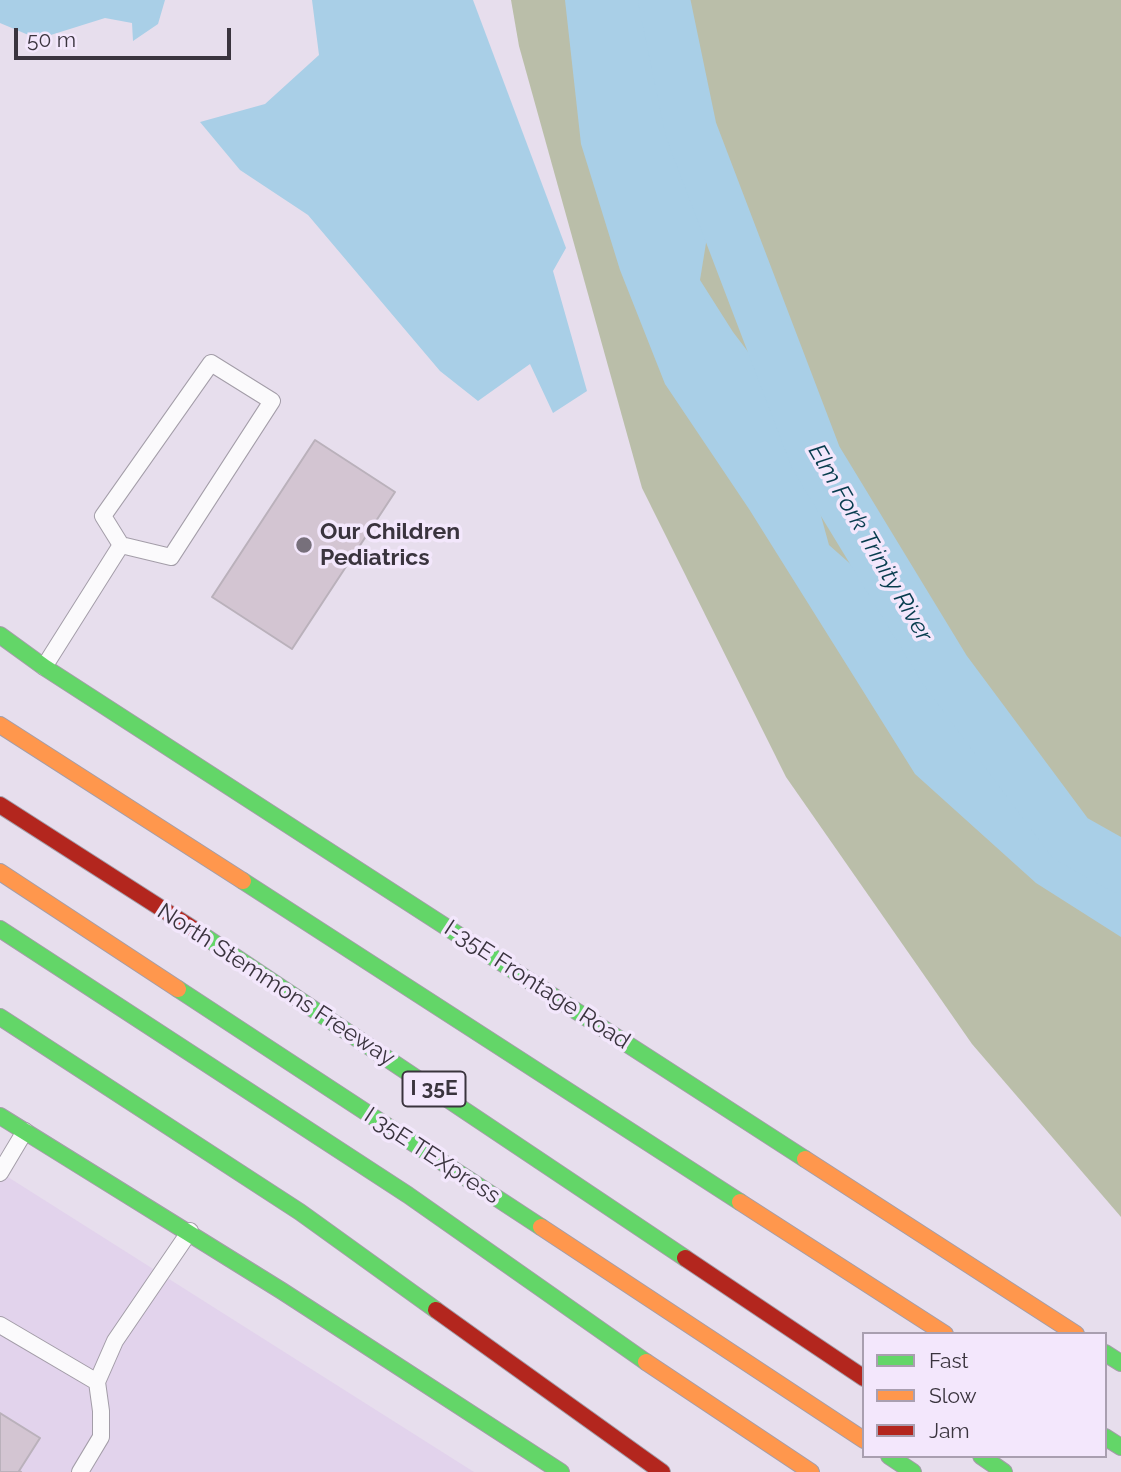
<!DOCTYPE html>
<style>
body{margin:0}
#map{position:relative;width:1121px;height:1472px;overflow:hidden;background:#e7deed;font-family:Raleway,sans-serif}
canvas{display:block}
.legend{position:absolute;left:862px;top:1332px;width:245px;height:126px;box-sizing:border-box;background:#f3e7fc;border:2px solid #a99fb0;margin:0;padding:9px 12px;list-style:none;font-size:21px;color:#3a343e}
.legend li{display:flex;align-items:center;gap:14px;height:35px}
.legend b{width:35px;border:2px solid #a99fb0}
.scale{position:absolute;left:14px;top:28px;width:217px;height:32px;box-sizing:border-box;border:4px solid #3a343e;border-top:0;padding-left:9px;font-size:21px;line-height:24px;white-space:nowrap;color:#3a343e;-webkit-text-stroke:5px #f3e7fc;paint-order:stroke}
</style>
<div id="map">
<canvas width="1121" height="1472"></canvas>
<ul class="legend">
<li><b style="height:9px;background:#63d668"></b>Fast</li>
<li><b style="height:9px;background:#ff974d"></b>Slow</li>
<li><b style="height:9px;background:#b3261e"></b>Jam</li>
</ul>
<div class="scale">50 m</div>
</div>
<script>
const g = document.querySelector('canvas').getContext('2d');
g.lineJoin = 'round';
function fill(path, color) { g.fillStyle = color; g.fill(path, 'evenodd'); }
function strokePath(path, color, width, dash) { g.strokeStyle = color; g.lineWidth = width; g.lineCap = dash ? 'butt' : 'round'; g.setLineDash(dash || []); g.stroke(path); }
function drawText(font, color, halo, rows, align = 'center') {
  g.font = font + ' Raleway,sans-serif'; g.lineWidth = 7; g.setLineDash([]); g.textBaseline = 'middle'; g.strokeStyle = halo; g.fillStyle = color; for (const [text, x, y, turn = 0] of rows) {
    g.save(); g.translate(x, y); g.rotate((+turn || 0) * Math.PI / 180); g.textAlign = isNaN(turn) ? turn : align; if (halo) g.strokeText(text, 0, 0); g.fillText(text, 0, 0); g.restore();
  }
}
fill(new Path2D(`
 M0 1172 474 1472H0Z`), '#e2d3ec');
fill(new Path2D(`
 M511 0H1121V1217L972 1044 786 777 642 488 519 46Z`), '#babea9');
fill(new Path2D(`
 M0 0H165L158 24 133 41 132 23 105 18 38 39 0 23Z
 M312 0H473L566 248 553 271 587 391 553 413 530 364 478 401 440 371 308 215 240 170 200 122 265 104 319 55Z
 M565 0H674L714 157 707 237 700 280 733 332 765 374 806 415 817 463 818 505 829 545 864 576 896 612 916 647 980 722 1077 821 1121 855V937L1036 883 915 774 749 509 665 384 620 270 581 144Z`), '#a9cfe7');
strokePath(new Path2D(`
 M664 0 691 130 816 458 945 670 1070 838 1121 867`), '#a9cfe7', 52);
const building = new Path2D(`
 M315 440 395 492 292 649 212 597Z
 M0 1413 40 1438 19 1471 21 1472H0Z`);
fill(building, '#d3c5d2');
strokePath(building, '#bab1bb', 2);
const lane = new Path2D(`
 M44 667 121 545 171 557 272 401 211 363 103 516 121 545
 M0 1173 25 1131
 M0 1325 97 1382
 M80 1472 101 1437V1411L97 1382 115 1341 190 1231`);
const fast = new Path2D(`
 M0 635 44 667 805 1159
 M243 881 740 1202
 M0 929 408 1195 646 1362
 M195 930 685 1258
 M178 989 541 1227
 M0 1017 300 1212 436 1310
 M0 1116 282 1291 561 1472
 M1105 1353 1121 1363
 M1105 1437 1121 1447
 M889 1456 913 1472
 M981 1456 1004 1472`);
const slow = new Path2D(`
 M0 725 243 881
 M0 872 178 989
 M805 1159 1076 1334
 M740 1202 945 1334
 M541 1227 864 1440
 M646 1362 811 1472`);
const jam = new Path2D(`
 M0 805 195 930
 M685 1258 864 1378
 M436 1310 662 1472`);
strokePath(lane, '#a39da8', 18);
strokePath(fast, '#a39da8', 18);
strokePath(slow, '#a39da8', 18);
strokePath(jam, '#a39da8', 18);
strokePath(lane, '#fbfafc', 16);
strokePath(fast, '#63d668', 16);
strokePath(slow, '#ff974d', 16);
strokePath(jam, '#b3261e', 16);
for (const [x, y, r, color] of [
 [304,545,9,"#77707b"]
]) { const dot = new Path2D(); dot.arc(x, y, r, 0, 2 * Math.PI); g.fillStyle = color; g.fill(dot); strokePath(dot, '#f3e7fc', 2.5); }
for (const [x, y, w] of [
 [434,1089,63]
]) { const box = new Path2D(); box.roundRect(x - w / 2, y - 17.5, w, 35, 5); g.fillStyle = '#f3e7fc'; g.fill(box); strokePath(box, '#3a343e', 2); }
drawText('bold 21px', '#3a343e', null, [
 ["I 35E",434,1089]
]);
drawText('bold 23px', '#3a343e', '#f3e7fc', [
 ["Our Children",320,532],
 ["Pediatrics",320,558]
], 'left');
drawText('23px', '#3a343e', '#f3e7fc', [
 ["North Stemmons Freeway",276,985,33],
 ["I-35E Frontage Road",537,985,33],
 ["I 35E TEXpress",432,1156,33]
]);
drawText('italic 24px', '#073c4e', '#f3e7fc', [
 ["Elm Fork Trinity River",870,543,60]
]);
</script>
